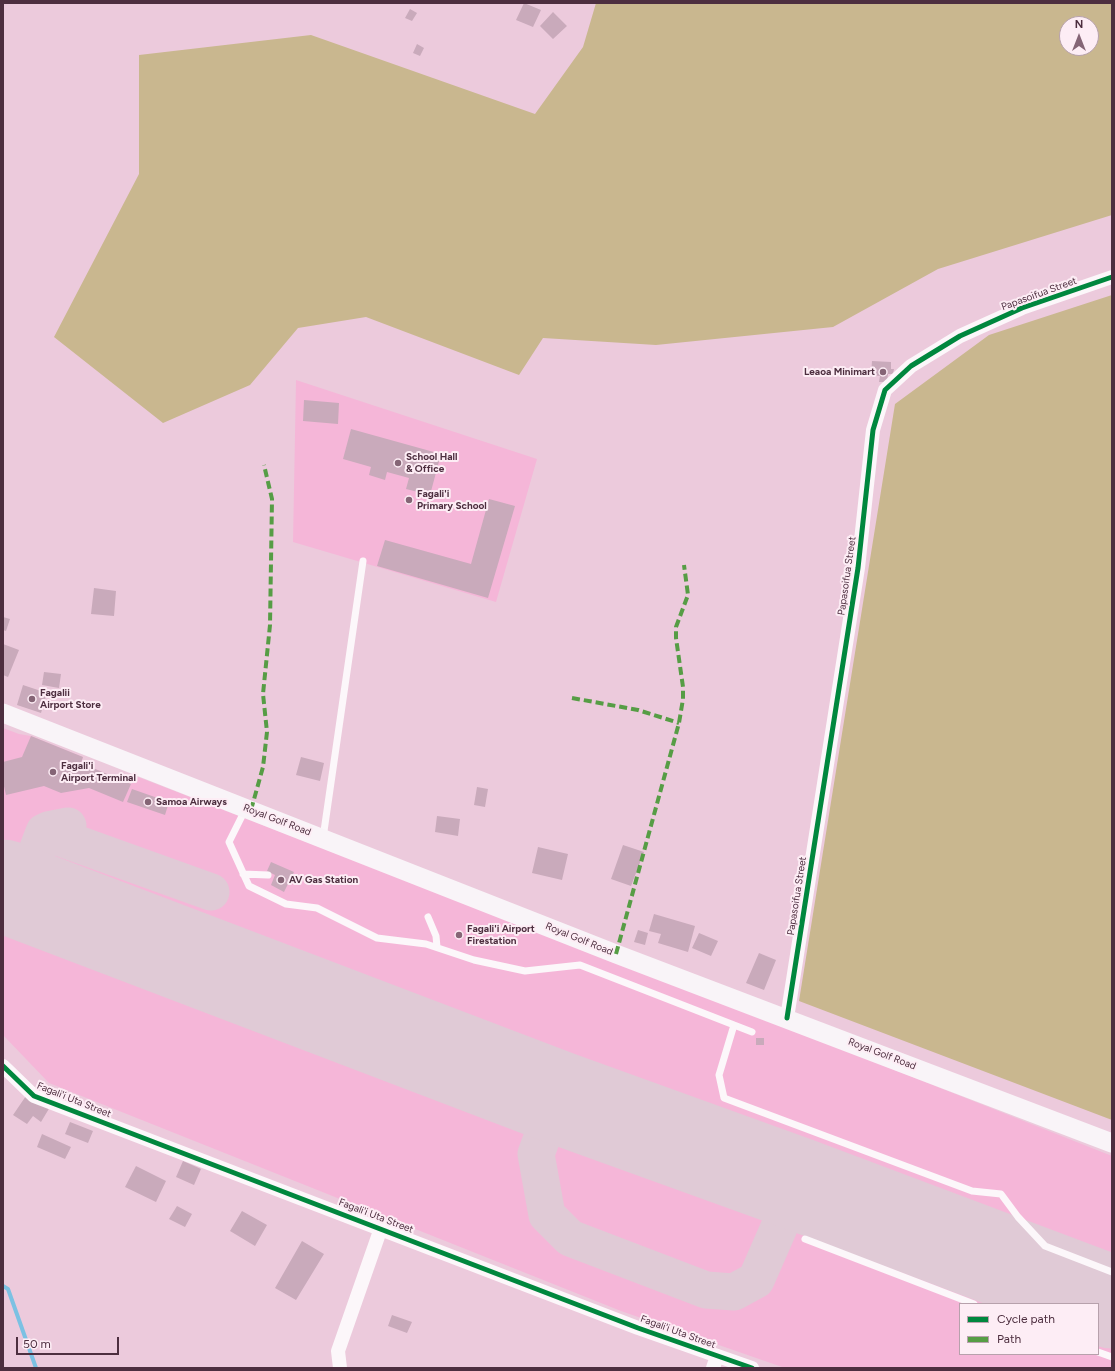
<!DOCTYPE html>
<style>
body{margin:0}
#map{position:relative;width:1115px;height:1371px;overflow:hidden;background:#eccadc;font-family:Figtree,sans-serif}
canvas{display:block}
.frame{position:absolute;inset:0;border:4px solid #4d2e3f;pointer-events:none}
.legend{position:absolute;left:959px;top:1303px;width:140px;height:52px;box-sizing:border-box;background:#fdedf5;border:1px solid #b7a1ac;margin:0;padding:5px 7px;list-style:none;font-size:12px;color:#4d2e3f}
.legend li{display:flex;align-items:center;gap:8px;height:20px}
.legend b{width:20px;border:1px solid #b7a1ac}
.north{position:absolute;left:1059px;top:16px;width:40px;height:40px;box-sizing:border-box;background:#fdedf5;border:1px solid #b7a1ac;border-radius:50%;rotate:0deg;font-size:11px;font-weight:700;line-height:16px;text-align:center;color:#4d2e3f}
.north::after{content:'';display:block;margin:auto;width:14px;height:18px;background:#856576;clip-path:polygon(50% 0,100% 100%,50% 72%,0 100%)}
.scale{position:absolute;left:16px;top:1337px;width:103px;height:18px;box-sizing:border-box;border:2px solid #4d2e3f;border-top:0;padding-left:5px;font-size:12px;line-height:14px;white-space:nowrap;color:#4d2e3f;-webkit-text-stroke:3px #fdedf5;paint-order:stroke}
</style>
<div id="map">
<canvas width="1115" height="1371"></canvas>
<div class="frame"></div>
<ul class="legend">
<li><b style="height:5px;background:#00873e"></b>Cycle path</li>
<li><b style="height:5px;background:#569d45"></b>Path</li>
</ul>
<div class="north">N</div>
<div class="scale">50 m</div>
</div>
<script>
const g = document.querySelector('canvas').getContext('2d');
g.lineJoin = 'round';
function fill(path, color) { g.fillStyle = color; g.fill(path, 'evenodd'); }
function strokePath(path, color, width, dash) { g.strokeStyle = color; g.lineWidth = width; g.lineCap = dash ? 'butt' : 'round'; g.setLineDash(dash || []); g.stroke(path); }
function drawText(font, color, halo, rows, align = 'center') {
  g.font = font + ' Figtree,sans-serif'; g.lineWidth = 4; g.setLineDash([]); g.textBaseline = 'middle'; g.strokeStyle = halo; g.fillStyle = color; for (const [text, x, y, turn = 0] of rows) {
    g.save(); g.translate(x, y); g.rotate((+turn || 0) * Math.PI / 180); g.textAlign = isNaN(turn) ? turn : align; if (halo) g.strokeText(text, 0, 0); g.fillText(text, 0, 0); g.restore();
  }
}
fill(new Path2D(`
 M296 380 537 459 496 602 293 542Z
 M3 728 19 734 31 736 83 757 81 763 131 784 138 777 776 1023 1112 1156V1368H785L621 1311 49 1083 3 1035ZM960 1304H1098V1354H960Z`), '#f5b6d8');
fill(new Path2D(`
 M596 3H1112V215L938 269 833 327 656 345 543 338 519 375 366 317 298 328 250 385 163 423 54 337 139 174V55L311 35 535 114 583 47ZM1067 24H1091V48H1067Z
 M1112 295V1120L799 1001 895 404 989 335Z`), '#c9b78f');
strokePath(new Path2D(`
 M3 1286 8 1289 36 1368`), '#7cc1e3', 4);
strokePath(new Path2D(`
 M44 832 211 892
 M21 893 44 832 48 830 68 826
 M557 1097 536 1154 547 1215 570 1238 706 1290 734 1292 756 1280 798 1184`), '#e0cad6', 37);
strokePath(new Path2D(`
 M3 886 557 1097 798 1184 1112 1302`), '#e0cad6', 93);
fill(new Path2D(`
 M524 3 541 10 533 27 516 20Z
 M410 9 417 13 412 21 405 18Z
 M553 12 567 26 553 39 540 26Z
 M417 44 424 48 420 56 413 53Z
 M872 361 891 362V369H894L893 374H888L887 382H879L880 376 871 375Z
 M304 400 339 403 338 424 303 421Z
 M351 429 441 454 430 495 406 489 409 478 387 472 385 480 369 475 371 467 343 459Z
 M489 499 515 506 488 598 377 566 385 540 471 564Z
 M94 588 116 591 114 616 91 614Z
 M3 617 10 619 6 631 3 630Z
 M3 644 19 650 8 677 3 675Z
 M44 672 61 674 59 688 42 685Z
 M23 685 47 693 41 713 17 705Z
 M31 736 83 757 81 763 131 784 123 802 89 788 61 793 44 786 6 795 3 782V762L22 757Z
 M301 757 324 763 320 781 296 775Z
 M477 787 488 789 485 807 474 805Z
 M132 789 169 802 165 815 127 802Z
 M437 816 460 819 458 836 435 832Z
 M623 845 644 852 631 886 611 879Z
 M538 847 568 854 562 880 532 873Z
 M271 862 294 872 284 892 271 885 275 875 267 871Z
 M654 914 695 926 688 952 658 943 661 934 649 931Z
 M638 930 648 933 645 945 634 942Z
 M699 933 718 941 711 956 692 948Z
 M759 953 776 960 764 990 746 983Z
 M756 1038H764V1045H756Z
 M28 1093 50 1107 41 1122 33 1116 27 1124 13 1115Z
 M70 1122 93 1131 88 1143 65 1134Z
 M42 1134 71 1147 65 1159 37 1147Z
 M183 1161 201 1169 194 1185 176 1177Z
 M136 1166 166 1181 156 1202 125 1187Z
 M177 1206 192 1214 185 1227 169 1219Z
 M242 1211 267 1225 255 1246 230 1231Z
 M302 1241 324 1254 296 1300 275 1288Z
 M392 1315 412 1322 407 1333 388 1326Z`), '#c9aabb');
strokePath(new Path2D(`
 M245 810 229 842 249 886 286 904 317 908 377 938 426 944 474 960 525 971 580 965 734 1025 719 1075 724 1098 972 1191 1001 1194 1018 1217 1045 1246 1112 1272
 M323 838 363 561
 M243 874 268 875
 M428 917 436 936 437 947
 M734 1025 752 1032
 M805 1239 974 1304
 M1098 1352 1112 1357`), '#fcf7fa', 7);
strokePath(new Path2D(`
 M787 1018 858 568 873 430 885 390 911 366 960 336 1022 308 1112 277
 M3 1066 34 1096 638 1328 752 1368
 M340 1368 338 1351 381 1228
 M713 1368 717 1356`), '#fcf7fa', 14);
strokePath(new Path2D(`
 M3 713 616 954 1112 1143`), '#f9f4f8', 19);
strokePath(new Path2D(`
 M572 698 638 710 679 723
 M251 810 263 767 267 732 263 694 270 625 272 499 264 465
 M616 954 679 723 683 699V687L676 638V627L688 595 684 565`), '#569d45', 4, [8, 4]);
strokePath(new Path2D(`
 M787 1018 858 568 873 430 885 390 911 366 960 336 1022 308 1112 277
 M3 1066 34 1096 638 1328 752 1368`), '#00873e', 5);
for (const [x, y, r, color] of [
 [883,372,4,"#856576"],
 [398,463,4,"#856576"],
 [409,500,4,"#856576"],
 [32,699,4,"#856576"],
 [53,772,4,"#856576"],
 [148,802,4,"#856576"],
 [281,880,4,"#856576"],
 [459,935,4,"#856576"]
]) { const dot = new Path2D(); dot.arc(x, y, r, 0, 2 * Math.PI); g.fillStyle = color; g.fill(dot); strokePath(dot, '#fdedf5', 1.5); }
drawText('10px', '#4d2e3f', '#fdedf5', [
 ["Papasoifua Street",1039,294,-20],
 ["Papasoifua Street",847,576,-82],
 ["Royal Golf Road",277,820,21],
 ["Papasoifua Street",797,896,-81],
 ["Royal Golf Road",579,939,22],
 ["Royal Golf Road",882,1054,21],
 ["Fagali'i Uta Street",74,1100,22],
 ["Fagali'i Uta Street",376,1216,21],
 ["Fagali'i Uta Street",678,1332,20]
]);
drawText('bold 10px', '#4d2e3f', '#fdedf5', [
 ["Leaoa Minimart",875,372,"right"],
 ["School Hall",406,457],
 ["& Office",406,469],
 ["Fagali'i",417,494],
 ["Primary School",417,506],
 ["Fagalii",40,693],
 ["Airport Store",40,705],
 ["Fagali'i",61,766],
 ["Airport Terminal",61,778],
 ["Samoa Airways",156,802],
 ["AV Gas Station",289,880],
 ["Fagali'i Airport",467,929],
 ["Firestation",467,941]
], 'left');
</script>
